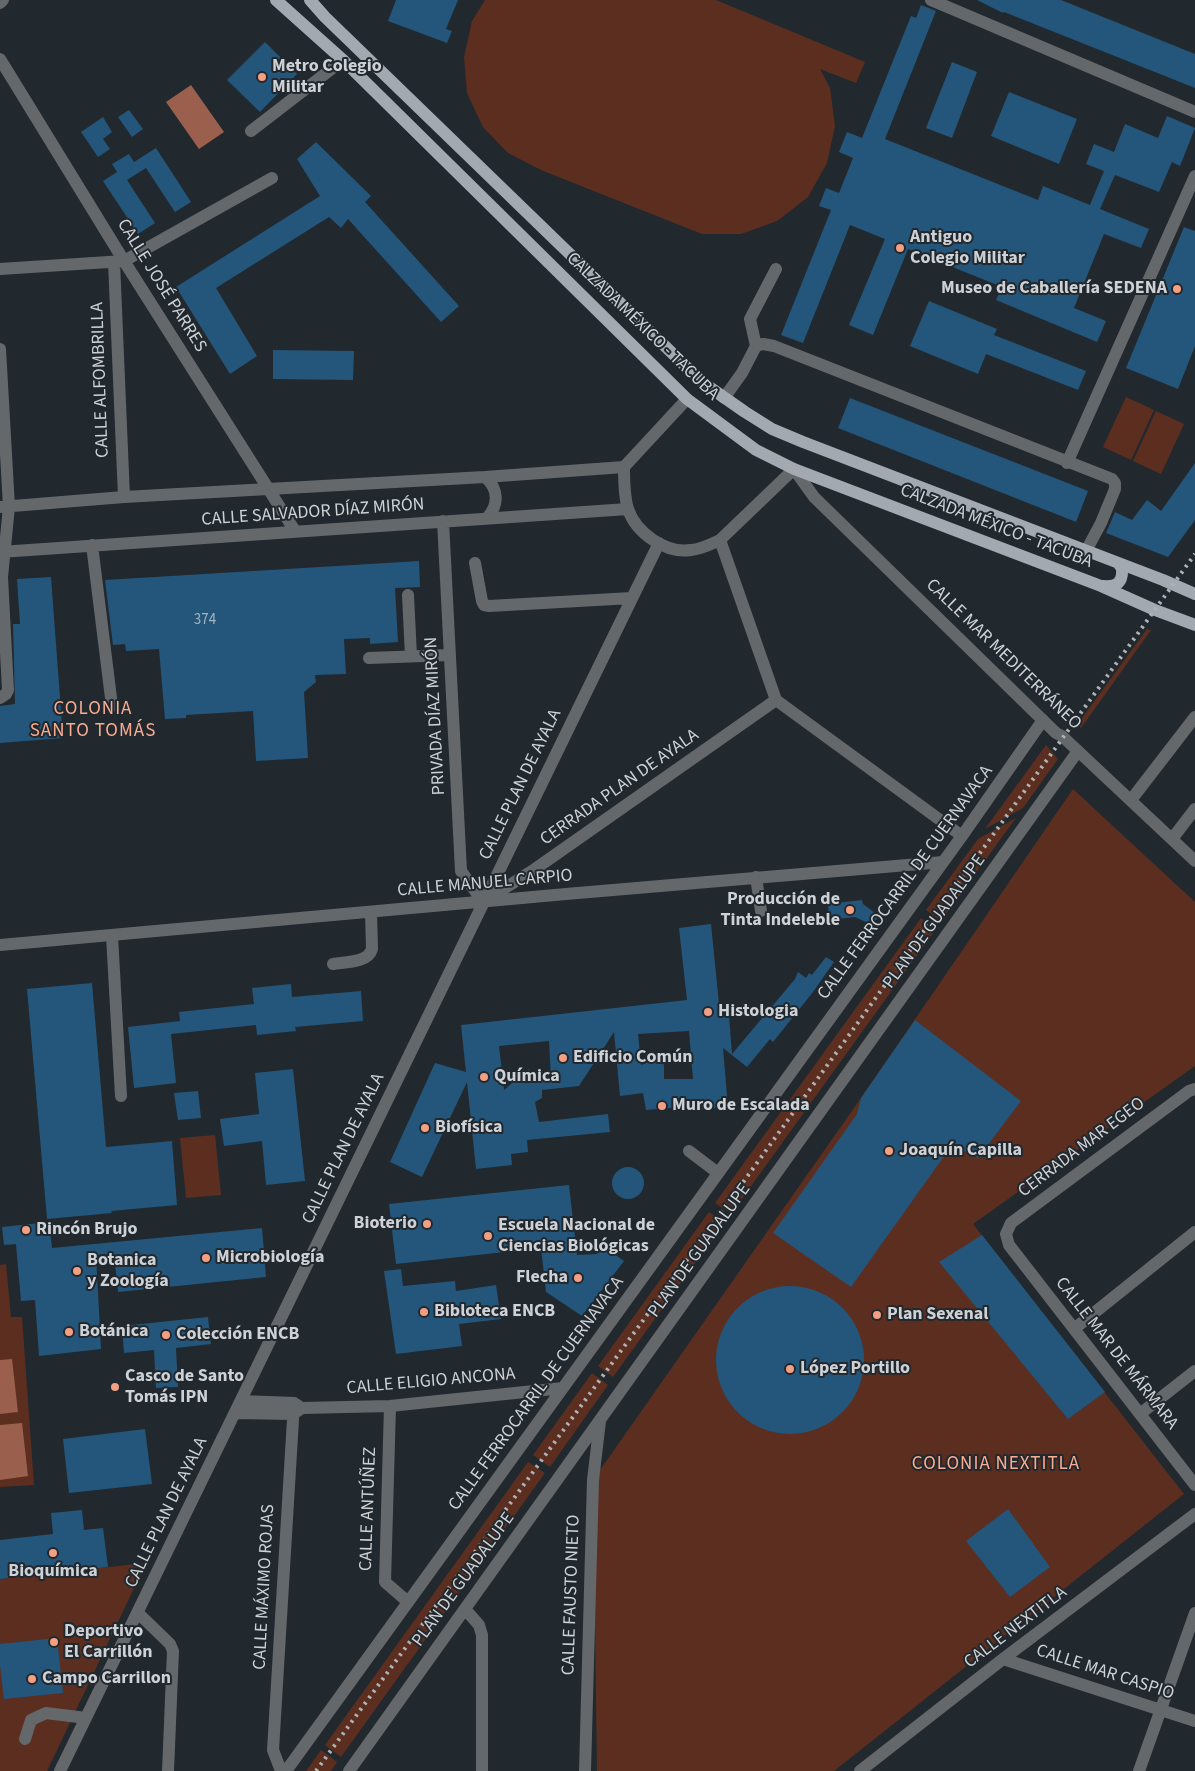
<!DOCTYPE html>
<meta charset="utf-8">
<style>
body{margin:0}
canvas{display:block;background:#21282e}
</style>
<canvas width="1195" height="1771"></canvas>
<script>
const g = document.querySelector('canvas').getContext('2d');
g.lineJoin = 'round';
function fill(path, color) { g.fillStyle = color; g.fill(path, 'evenodd'); }
function strokePath(path, color, width, dash) { g.strokeStyle = color; g.lineWidth = width; g.lineCap = dash ? 'butt' : 'round'; g.setLineDash(dash || []); g.stroke(path); }
function drawText(font, color, halo, rows, align = 'center') {
  g.font = font + ' "Source Sans 3",sans-serif'; g.lineWidth = 4; g.setLineDash([]); g.textBaseline = 'middle'; g.strokeStyle = halo; g.fillStyle = color; for (const [text, x, y, turn = 0] of rows) {
    g.save(); g.translate(x, y); g.rotate((+turn || 0) * Math.PI / 180); g.textAlign = isNaN(turn) ? turn : align; if (halo) g.strokeText(text, 0, 0); g.fillText(text, 0, 0); g.restore();
  }
}
fill(new Path2D(`
 M485 0H716L865 62 856 83 820 69 830 88 835 126 827 163 808 197 777 221 741 234H702L541 170 508 153 483 127 467 93 464 57 472 21Z
 M1126 397 1154 410 1131 460 1103 447Z
 M1156 411 1184 424 1161 474 1133 461Z
 M1147 629 1151 630 1081 728 1077 725Z
 M1046 745 1058 759 1023 808 985 829Z
 M1073 789 1195 902V1066L973 1224 1184 1494 834 1771H597L593 1480 861 1098Z
 M1016 818 941 921 926 910 978 839Z
 M921 918 936 929 731 1214 715 1203Z
 M215 1135 221 1195 186 1198 180 1138Z
 M709 1212 724 1223 613 1377 598 1366Z
 M6 1264 11 1317H22L34 1485 0 1487V1265Z
 M592 1373 608 1385 550 1467 533 1455Z
 M528 1462 545 1473 341 1757 325 1745Z
 M146 1563 47 1771H0V1579Z
 M321 1750 337 1762 331 1771H306Z`), '#5c2e1f');
fill(new Path2D(`
 M191 85 224 132 199 149 166 102Z
 M12 1359 18 1412 0 1414V1360Z
 M22 1423 28 1476 0 1480V1425Z`), '#9a604d');
fill(new Path2D(`
 M396 0H458L446 29 452 31 447 43 388 21Z
 M977 0H1061L1195 54V88L1004 12 1003 13Z
 M921 5 936 11 885 139 1038 200 1043 186 1090 205 1104 171 1086 164 1094 144 1114 152 1125 124 1158 138 1167 116 1195 128 1180 166 1172 162 1159 192 1115 175 1100 209 1149 229 1141 248 1104 234 1074 308 1106 321 1097 342 996 300 1002 287 908 249 873 335 849 325 885 239 850 225 803 343 781 335 831 210 819 206 826 188 839 193 853 158 839 152 847 132 862 138 911 16 916 18Z
 M265 42 297 74 260 112 227 80Z
 M952 62 977 72 952 138 926 128Z
 M1009 92 1077 119 1059 164 991 136Z
 M129 110 143 129 132 137 118 117Z
 M103 117 112 132 103 139 110 149 98 157 81 132Z
 M316 142 371 196 365 202 459 306 441 322 348 219 341 228 329 217 216 288 257 356 230 374 176 287 320 196 297 159Z
 M156 148 191 202 175 212 146 168 127 180 155 223 138 234 103 181 117 172 112 164 129 154 134 162Z
 M1184 227 1195 231V346L1178 389 1126 368Z
 M929 301 997 329 994 335 1086 371 1078 390 986 354 978 374 910 346Z
 M273 350 354 351 353 380 273 379Z
 M850 398 1088 491 1076 522 838 428Z
 M1195 463V520L1168 557 1106 533 1115 512 1132 520 1147 500 1161 511Z
 M419 561 420 587 395 588 398 642 370 644V638L344 639 346 674 315 675 316 682 304 692 308 758 256 761 253 711 186 715V718L165 719 159 649 126 651 125 644 113 645 105 580Z
 M51 577 63 738 0 743V706L15 704 13 624H20L17 579Z
 M862 900 863 904 879 916 872 925 855 917 829 920 828 904Z
 M711 924 719 1004 728 1003 732 1054 795 979 798 972 806 978 809 973 812 975 826 957 834 962 813 992 773 1042 770 1039 747 1067 723 1048 728 1107 696 1110 695 1106 646 1110 643 1093 620 1096 614 1032 579 1086 542 1090V1098L535 1102 539 1122 608 1114 610 1132 527 1140 528 1152 511 1154 512 1165 476 1169 467 1082 422 1177 390 1162 435 1063 466 1072 461 1025 687 1000 679 928ZM689 1031 693 1079H664V1065L661 1061 656 1059 641 1065 638 1034ZM549 1041 551 1078 533 1074 528 1069 525 1076 519 1077 504 1090 499 1046Z
 M92 983 106 1147 172 1141 177 1205 111 1211 112 1213 47 1219 27 989Z
 M291 984 292 997 361 991 363 1021 295 1027 296 1031 257 1035 256 1025 171 1034 176 1083 134 1088 128 1027 180 1021 179 1012 254 1004 252 988Z
 M915 1020 1021 1101 978 1158 952 1145 851 1287 773 1233 857 1114 861 1098Z
 M293 1069 305 1181 266 1185 262 1141 224 1146 220 1119 259 1114 255 1073Z
 M198 1091 201 1118 178 1120 174 1093Z
 M612 1183a16 16 0 1 1 32 0a16 16 0 1 1-32 0Z
 M569 1185 577 1255 597 1254 603 1246 624 1261 582 1316 546 1292 541 1248 396 1264 389 1204Z
 M49 1222 52 1248 262 1228 266 1277 118 1292 114 1254 96 1255 101 1349 39 1356 35 1300 21 1301 16 1244 4 1245 2 1227Z
 M982 1235 1105 1392 1068 1419 939 1262Z
 M401 1269 403 1286 455 1281 456 1291 496 1285 501 1319 459 1324 462 1346 396 1354 384 1271Z
 M716 1360a74 74 0 1 1 148 0a74 74 0 1 1-148 0Z
 M208 1317 211 1344 176 1348 178 1387 156 1388 154 1350 124 1353 122 1326Z
 M145 1429 152 1484 69 1493 63 1439Z
 M1008 1509 1050 1567 1010 1597 966 1541Z
 M82 1510 84 1530 103 1528 108 1567 0 1579V1540L53 1534 51 1513Z
 M57 1638 63 1693 4 1699 0 1665V1644Z`), '#24557a');
strokePath(new Path2D(`
 M931 0 1195 112
 M0 3 3 0
 M0 59 124 261 295 531
 M251 131 343 60
 M114 262 124 497
 M0 269 124 261 272 178
 M756 346 750 319 776 269
 M0 349 9 507 2 577 8 690 6 694 0 698
 M724 398 742 373 756 346 763 344 774 346 1112 479 1115 483V489L1101 523 1086 551
 M687 399 624 467C624 481 624 496 628 509 636 533 666 554 691 550 702 549 711 544 720 540L794 469 814 497 1056 733 1062 736 1195 861
 M1067 463 1195 176
 M485 477C499 489 499 505 487 518
 M0 507 124 497 485 477 624 467
 M443 521 461 871 483 902 535 869 776 700
 M720 540 776 700 962 836
 M92 545 112 706
 M0 552 628 509
 M475 563 482 601 484 605 489 606 632 598
 M408 595 411 656
 M369 658 450 655
 M1131 800 1195 717
 M1172 839 1195 809
 M756 877 761 911
 M112 936 121 1096
 M0 945 566 894 943 862
 M333 964C345 962 368 963 372 949L371 912
 M1195 1089 1189 1091 1011 1223 1006 1234 1009 1245 1195 1485
 M689 1151 718 1173
 M1074 1329 1195 1232
 M241 1401 294 1403 300 1407
 M390 1406 385 1582 408 1602
 M236 1413 293 1414 302 1408 390 1406 563 1388
 M1140 1414 1195 1371
 M465 1609 479 1625 482 1635V1771
 M138 1613 170 1644 173 1651 168 1771
 M1003 1659 1195 1721
 M25 1739 31 1720 46 1713 86 1718
 M60 1771 659 543
 M281 1771 273 1750 294 1403
 M286 1771 962 836 1043 720
 M349 1771 1078 751
 M585 1771 593 1480 600 1421
 M860 1771 1003 1659 1195 1514
 M1139 1771 1195 1613`), '#65686b', 12);
strokePath(new Path2D(`
 M276 0 343 60 687 399 756 450 794 469 1101 586 1155 610 1195 625
 M310 0 325 17 702 382 745 412 772 429 803 442 1163 580 1195 594
 M1103 586C1117 587 1123 583 1122 568L1118 563`), '#a2a9b0', 12);
strokePath(new Path2D(`
 M316 1771 721 1213 1195 554`), '#aeb3b7', 4, [2.5, 5]);
for (const [x, y, r, color] of [
 [262,77,5,"#f39f83"],
 [900,248,5,"#f39f83"],
 [1177,289,5,"#f39f83"],
 [850,910,5,"#f39f83"],
 [708,1012,5,"#f39f83"],
 [563,1058,5,"#f39f83"],
 [484,1077,5,"#f39f83"],
 [662,1106,5,"#f39f83"],
 [425,1128,5,"#f39f83"],
 [889,1151,5,"#f39f83"],
 [427,1224,5,"#f39f83"],
 [26,1230,5,"#f39f83"],
 [488,1236,5,"#f39f83"],
 [206,1258,5,"#f39f83"],
 [77,1271,5,"#f39f83"],
 [578,1278,5,"#f39f83"],
 [424,1312,5,"#f39f83"],
 [877,1315,5,"#f39f83"],
 [69,1332,5,"#f39f83"],
 [166,1335,5,"#f39f83"],
 [790,1369,5,"#f39f83"],
 [115,1387,5,"#f39f83"],
 [53,1553,5,"#f39f83"],
 [54,1642,5,"#f39f83"],
 [32,1679,5,"#f39f83"]
]) { const dot = new Path2D(); dot.arc(x, y, r, 0, 2 * Math.PI); g.fillStyle = color; g.fill(dot); strokePath(dot, '#21282e', 2); }
drawText('15px', '#a4b3bf', null, [
 ["374",205,621]
]);
drawText('bold 18px', '#ced2d6', '#21282e', [
 ["Metro Colegio",272,67],
 ["Militar",272,88],
 ["Antiguo",910,238],
 ["Colegio Militar",910,259],
 ["Museo de Caballería SEDENA",1167,289,"right"],
 ["Producción de",840,900,"right"],
 ["Tinta Indeleble",840,921,"right"],
 ["Histologia",718,1012],
 ["Edificio Común",573,1058],
 ["Química",494,1077],
 ["Muro de Escalada",672,1106],
 ["Biofísica",435,1128],
 ["Joaquín Capilla",899,1151],
 ["Bioterio",417,1224,"right"],
 ["Escuela Nacional de",498,1226],
 ["Ciencias Biológicas",498,1247],
 ["Rincón Brujo",36,1230],
 ["Microbiología",216,1258],
 ["Botanica",87,1261],
 ["y Zoología",87,1282],
 ["Flecha",568,1278,"right"],
 ["Bibloteca ENCB",434,1312],
 ["Plan Sexenal",887,1315],
 ["Botánica",79,1332],
 ["Colección ENCB",176,1335],
 ["López Portillo",800,1369],
 ["Casco de Santo",125,1377],
 ["Tomás IPN",125,1398],
 ["Bioquímica",53,1572,"center"],
 ["Deportivo",64,1632],
 ["El Carrillón",64,1653],
 ["Campo Carrillon",42,1679]
], 'left');
drawText('18px', '#ced2d6', '#21282e', [
 ["CALLE JOSÉ PARRES",161,286,58],
 ["CALZADA MÉXICO - TACUBA",642,327,44],
 ["CALLE ALFOMBRILLA",101,380,-92],
 ["CALLE SALVADOR DÍAZ MIRÓN",313,513,-4],
 ["CALZADA MÉXICO - TACUBA",996,527,21],
 ["CALLE MAR MEDITERRÁNEO",1003,655,44],
 ["PRIVADA DÍAZ MIRÓN",436,716,-93],
 ["CALLE PLAN DE AYALA",521,785,-64],
 ["CERRADA PLAN DE AYALA",620,788,-35],
 ["CALLE FERROCARRIL DE CUERNAVACA",906,883,-54],
 ["CALLE MANUEL CARPIO",485,884,-5],
 ["PLAN DE GUADALUPE",935,922,-54],
 ["CERRADA MAR EGEO",1082,1148,-37],
 ["CALLE PLAN DE AYALA",344,1149,-64],
 ["PLAN DE GUADALUPE",700,1251,-54],
 ["CALLE MAR DE MÁRMARA",1116,1354,52],
 ["CALLE ELIGIO ANCONA",431,1382,-5],
 ["CALLE FERROCARRIL DE CUERNAVACA",537,1394,-54],
 ["CALLE ANTÚÑEZ",369,1509,-88],
 ["CALLE PLAN DE AYALA",167,1513,-64],
 ["PLAN DE GUADALUPE",464,1580,-54],
 ["CALLE MÁXIMO ROJAS",265,1587,-87],
 ["CALLE FAUSTO NIETO",572,1595,-88],
 ["CALLE NEXTITLA",1016,1628,-37],
 ["CALLE MAR CASPIO",1105,1673,18]
]);
g.letterSpacing = '1px';
drawText('19px', '#faac91', '#21282e', [
 ["COLONIA",93,710],
 ["SANTO TOMÁS",93,732],
 ["COLONIA NEXTITLA",996,1465]
]);
g.letterSpacing = '0px';
</script>
